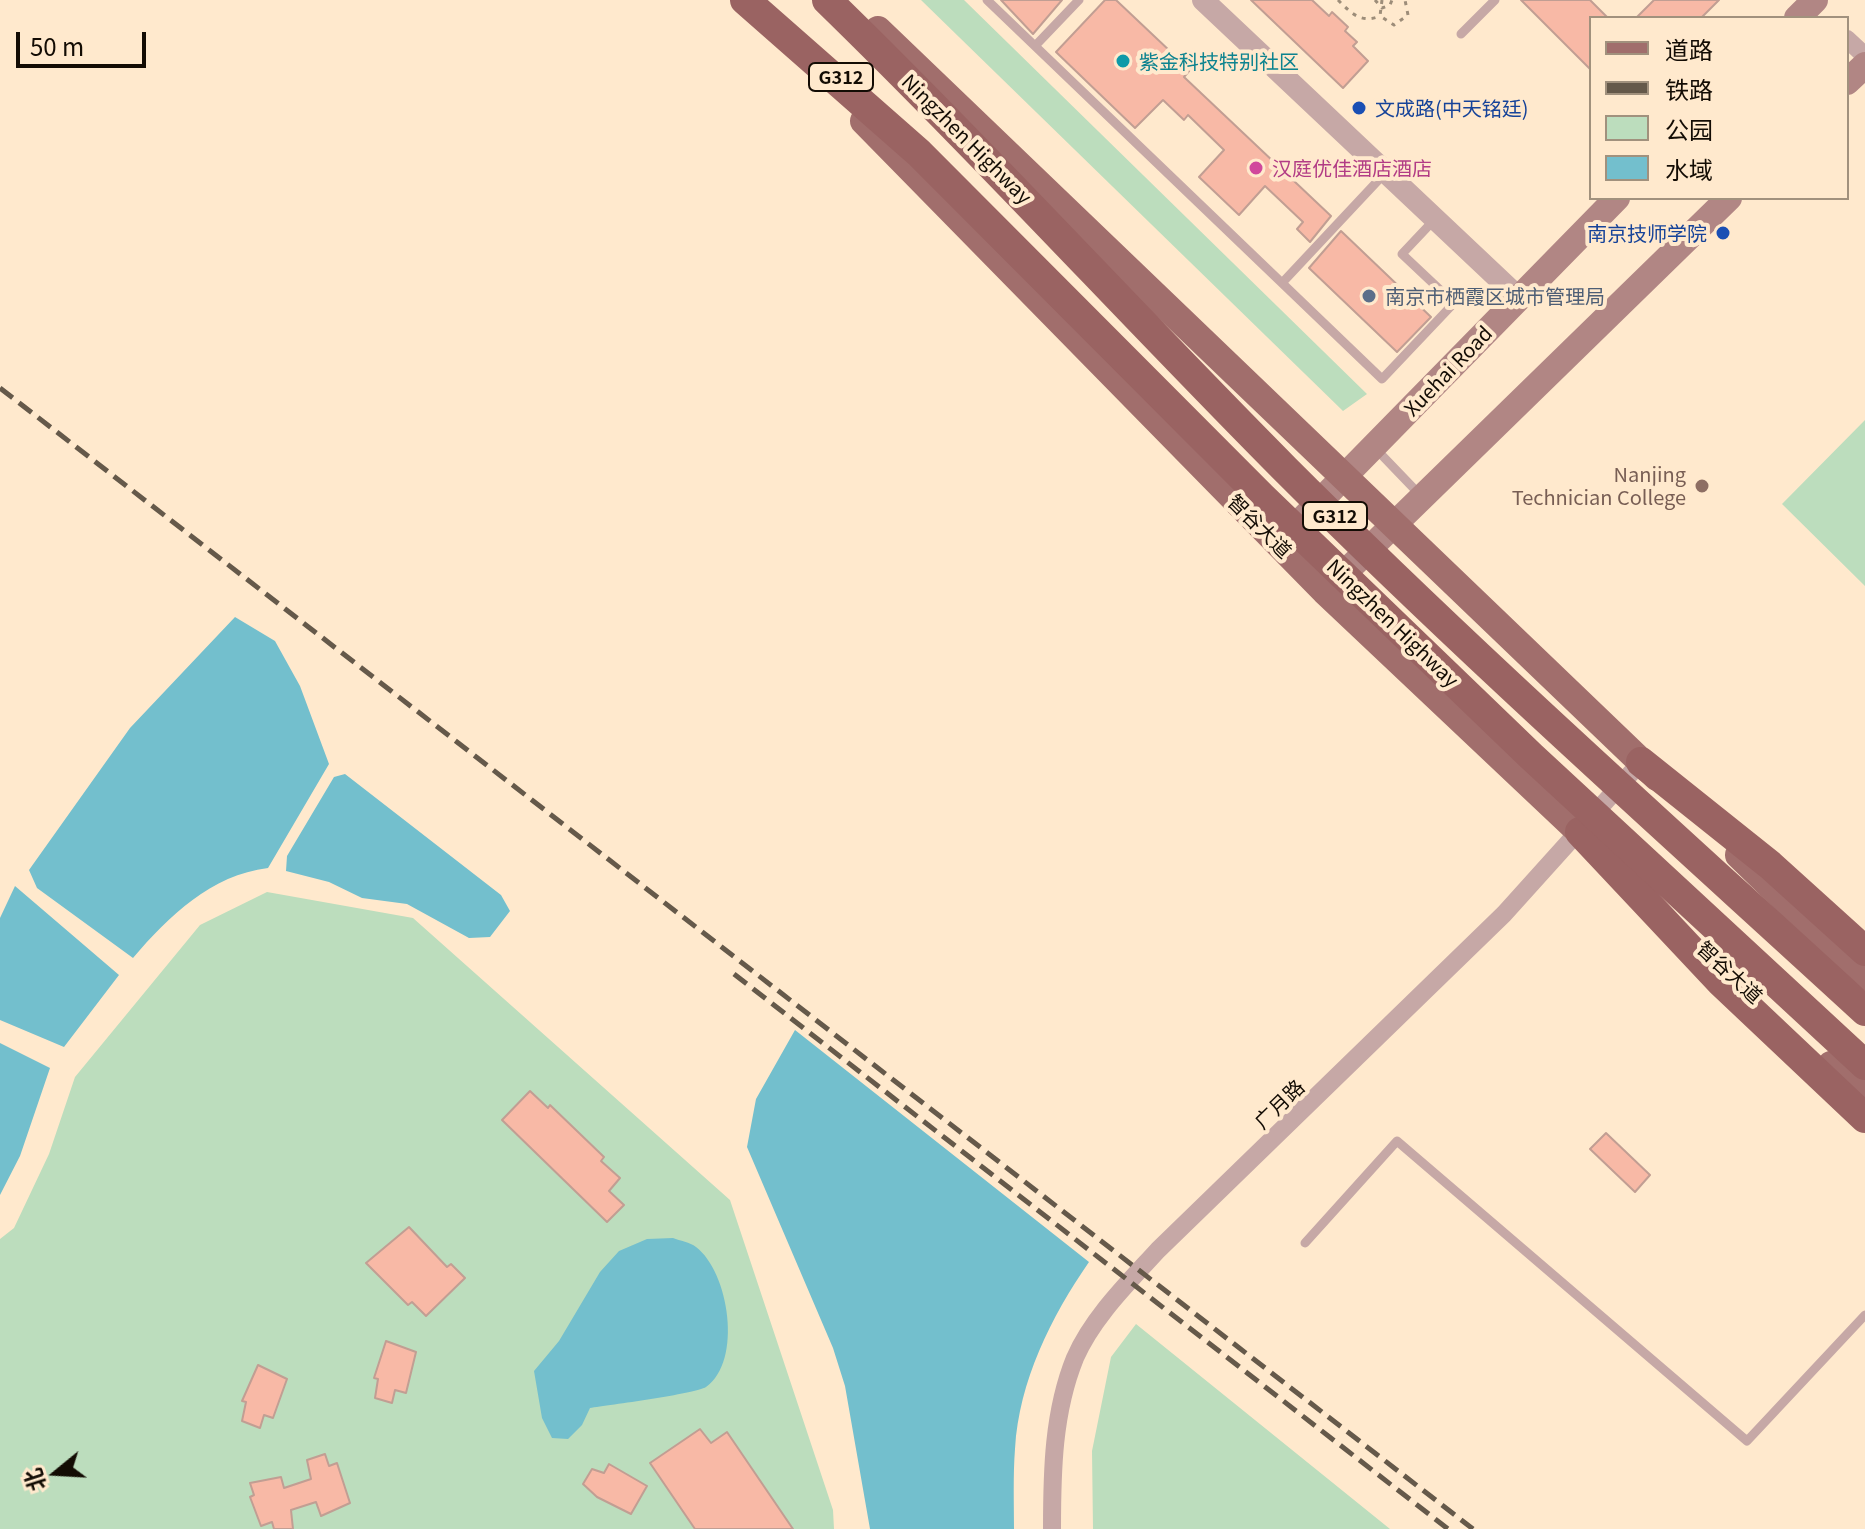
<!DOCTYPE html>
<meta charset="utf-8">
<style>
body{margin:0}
#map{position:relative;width:1865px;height:1529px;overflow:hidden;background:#ffe9cd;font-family:Georgia,"Noto Sans SC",serif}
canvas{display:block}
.legend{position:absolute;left:1589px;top:16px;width:260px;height:184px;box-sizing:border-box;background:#ffe9cd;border:2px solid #a1917d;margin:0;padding:10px 14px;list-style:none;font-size:24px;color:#130c04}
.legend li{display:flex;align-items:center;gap:16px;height:40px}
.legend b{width:40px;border:2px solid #a1917d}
.north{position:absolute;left:16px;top:1433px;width:80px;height:80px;-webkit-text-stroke:6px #ffe9cd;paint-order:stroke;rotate:252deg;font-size:22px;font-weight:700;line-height:32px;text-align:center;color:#130c04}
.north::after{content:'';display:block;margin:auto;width:28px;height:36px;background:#130c04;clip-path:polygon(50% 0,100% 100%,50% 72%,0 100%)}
.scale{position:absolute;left:16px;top:32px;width:130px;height:36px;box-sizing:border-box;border:4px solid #130c04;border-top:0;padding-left:10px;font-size:24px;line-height:28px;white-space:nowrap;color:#130c04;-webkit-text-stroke:6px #ffe9cd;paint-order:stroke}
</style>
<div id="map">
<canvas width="1865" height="1529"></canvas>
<ul class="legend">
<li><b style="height:10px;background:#a16e6c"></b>道路</li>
<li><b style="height:10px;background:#65594a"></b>铁路</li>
<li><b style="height:22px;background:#bcddbd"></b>公园</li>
<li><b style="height:22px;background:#73bfcd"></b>水域</li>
</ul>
<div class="north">北</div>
<div class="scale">50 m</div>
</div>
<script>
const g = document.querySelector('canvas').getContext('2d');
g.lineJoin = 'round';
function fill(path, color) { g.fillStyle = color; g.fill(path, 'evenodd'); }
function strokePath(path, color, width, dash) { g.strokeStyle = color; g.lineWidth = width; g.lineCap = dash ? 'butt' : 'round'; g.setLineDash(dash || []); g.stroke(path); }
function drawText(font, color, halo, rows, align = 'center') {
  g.font = font + ' Georgia,"Noto Sans SC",serif'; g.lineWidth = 8; g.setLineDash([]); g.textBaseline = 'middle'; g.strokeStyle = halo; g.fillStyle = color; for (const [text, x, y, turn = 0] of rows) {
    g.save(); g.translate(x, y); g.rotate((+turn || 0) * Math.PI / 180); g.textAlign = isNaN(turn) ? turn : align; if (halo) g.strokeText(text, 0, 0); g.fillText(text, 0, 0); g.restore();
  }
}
fill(new Path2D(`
 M921 0H964L1367 394 1343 411Z
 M1865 420V586L1782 504Z
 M267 892 413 918 730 1200 833 1510 834 1529H0V1239L14 1228 49 1154 75 1077 200 925Z
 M1136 1324 1390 1529H1093L1092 1451 1111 1357Z`), '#bcddbd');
fill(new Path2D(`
 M235 617 275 641 300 686 329 764 268 868C211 875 169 916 133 958L37 888 29 870 130 728Z
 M345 774 501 895 510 911 490 937 469 938 407 904 362 898 329 882 286 871 287 856 334 777Z
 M15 886 119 975 64 1047 0 1020V918Z
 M795 1030 1089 1262C1051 1317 1019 1381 1015 1449 1013 1475 1014 1502 1014 1529H870L845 1386 833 1348 747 1147 756 1099Z
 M0 1043 50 1068 20 1156 0 1195Z
 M673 1238C680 1241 690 1242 696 1247 729 1272 743 1361 706 1387 695 1394 609 1405 590 1408L582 1425 568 1439 552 1438 542 1418 534 1371 559 1341 600 1272 619 1251 647 1239Z`), '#73bfcd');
const building = new Path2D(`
 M1001 0H1062L1033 34Z
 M1105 0H1116L1190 70 1184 77 1331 216 1310 242 1297 229 1303 222 1265 186 1239 215 1199 177 1224 150 1188 115 1184 120 1163 100 1135 128 1056 52Z
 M1251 0H1312L1329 16 1332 12 1348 27 1345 31 1357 42 1353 46 1368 61 1343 88Z
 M1521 0H1590L1608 18H1591V70Z
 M1654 0H1719L1701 18H1636Z
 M1341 231 1431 317 1397 352 1309 268Z
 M530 1091 548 1108 550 1105 604 1157 601 1161 620 1178 609 1191 624 1205 607 1222 502 1120Z
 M1606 1133 1650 1175 1635 1192 1590 1149Z
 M409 1227 447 1267 451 1264 465 1278 426 1316 412 1302 408 1305 366 1263Z
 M386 1341 416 1352 406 1393 395 1390 392 1403 375 1398 378 1379 374 1378Z
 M258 1365 287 1379 273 1418 264 1415 260 1428 242 1421 246 1402 242 1401Z
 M700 1429 711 1443 727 1432 793 1529H695L650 1463Z
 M325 1454 329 1466 337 1463 350 1503 321 1516 316 1502 291 1510 293 1529H274L272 1522 261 1526 250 1497 254 1495 250 1483 281 1477 284 1488 311 1479 307 1460Z
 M609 1464 647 1486 631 1514 597 1497 583 1484 592 1469 604 1473Z`);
fill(building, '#f8b9a6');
strokePath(building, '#c19e93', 2);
strokePath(new Path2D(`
 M1338 0C1351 13 1361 24 1380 16
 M1375 0 1382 8 1390 5 1392 0
 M1382 0 1380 16 1394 25 1408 15 1405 0`), '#9d8d79', 3, [4, 6]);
strokePath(new Path2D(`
 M987 0 1282 283
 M1461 34 1495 0
 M1035 46 1079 0
 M1386 172 1282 283 1382 379 1454 303 1402 254 1435 219
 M1374 447 1422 497
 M1305 1243 1397 1141 1747 1441 1865 1315`), '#c6a8a6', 9);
strokePath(new Path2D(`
 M1847 39 1865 56
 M1052 1529C1052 1472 1053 1412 1075 1358 1093 1317 1128 1283 1158 1250L1504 914 1641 762`), '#c6a8a6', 18);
strokePath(new Path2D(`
 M1203 0 1518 297`), '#c6a8a6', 22);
strokePath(new Path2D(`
 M1797 18 1815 0
 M1847 82 1865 65
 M1281 541 1617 198
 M1328 589 1729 198`), '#b18684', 26);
strokePath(new Path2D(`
 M878 30 1657 777
 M864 121 1325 591 1595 846
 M1739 855 1865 977
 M1831 1065 1865 1097`), '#a16e6c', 28);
strokePath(new Path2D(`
 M1641 762 1770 865 1865 951
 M1580 832 1720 981 1865 1118`), '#9a6362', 30);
strokePath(new Path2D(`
 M0 388 1473 1529
 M734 974 1448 1529`), '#65594a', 5, [16, 8]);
strokePath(new Path2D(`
 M745 0 919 153 1262 497 1531 756 1865 1065
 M827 0C984 153 1131 314 1285 469 1472 656 1670 832 1865 1011`), '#9a6362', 30);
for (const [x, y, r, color] of [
 [1123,61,8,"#0f9aa8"],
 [1359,108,8,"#1a4fb4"],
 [1256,168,8,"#d1479c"],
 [1723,233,8,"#1a4fb4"],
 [1369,296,8,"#5c6f8a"],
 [1702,486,8,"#8d6e63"]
]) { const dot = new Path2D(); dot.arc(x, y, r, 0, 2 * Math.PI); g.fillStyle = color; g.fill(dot); strokePath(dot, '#ffe9cd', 3); }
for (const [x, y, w] of [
 [841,77,64],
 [1335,516,64]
]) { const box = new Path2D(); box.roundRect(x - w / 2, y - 14, w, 28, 6); g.fillStyle = '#ffe9cd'; g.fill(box); strokePath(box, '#130c04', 2); }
drawText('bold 18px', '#130c04', null, [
 ["G312",841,77],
 ["G312",1335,516]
]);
drawText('20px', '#0d838f', '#ffe9cd', [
 ["紫金科技特别社区",1139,61]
], 'left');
drawText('20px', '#164399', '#ffe9cd', [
 ["文成路(中天铭廷)",1375,108],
 ["南京技师学院",1707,233,"right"]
], 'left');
drawText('20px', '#130c04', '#ffe9cd', [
 ["Ningzhen Highway",967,139,45],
 ["Xuehai Road",1448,371,-46],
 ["智谷大道",1260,526,45],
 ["Ningzhen Highway",1393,623,44],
 ["智谷大道",1730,972,43],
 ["广月路",1279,1104,-44]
]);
drawText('20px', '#b23c85', '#ffe9cd', [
 ["汉庭优佳酒店酒店",1272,168]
], 'left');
drawText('20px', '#4e5e75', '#ffe9cd', [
 ["南京市栖霞区城市管理局",1385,296]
], 'left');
drawText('20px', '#785e54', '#ffe9cd', [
 ["Nanjing",1686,474],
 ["Technician College",1686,497]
], 'right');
</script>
